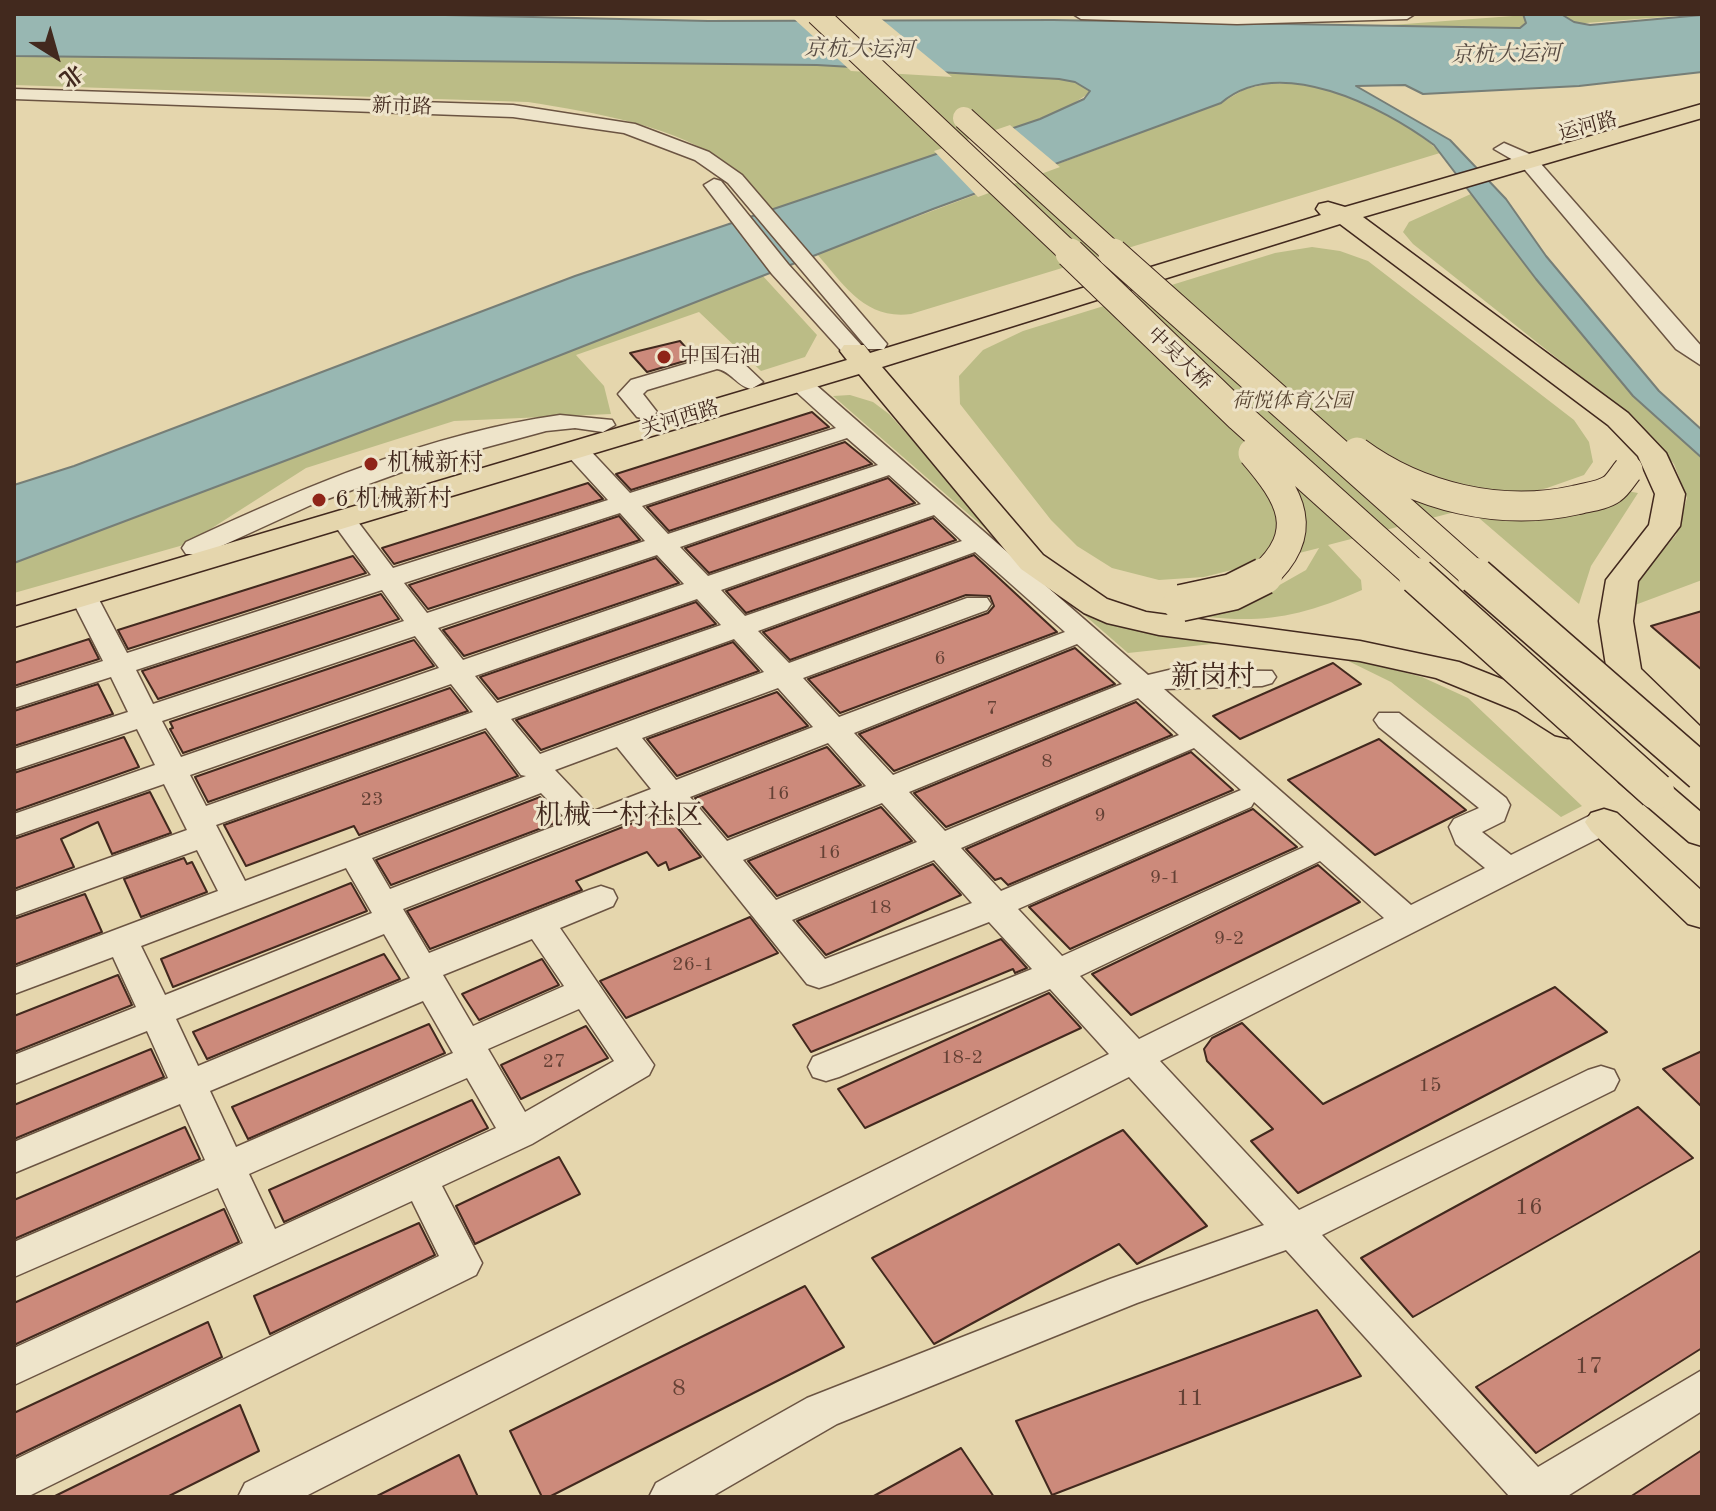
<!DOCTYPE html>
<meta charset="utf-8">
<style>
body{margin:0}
#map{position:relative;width:1716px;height:1511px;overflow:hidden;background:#e5d6ad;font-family:"Old Standard TT","Noto Serif SC",serif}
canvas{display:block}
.frame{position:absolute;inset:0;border:16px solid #42291e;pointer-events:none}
.north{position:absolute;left:16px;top:16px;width:80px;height:80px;-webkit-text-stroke:6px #eee4ca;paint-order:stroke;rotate:143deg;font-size:22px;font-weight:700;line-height:32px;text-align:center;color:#42291e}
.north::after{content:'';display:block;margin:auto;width:28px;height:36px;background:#42291e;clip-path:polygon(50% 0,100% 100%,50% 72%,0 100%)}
</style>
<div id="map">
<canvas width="1716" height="1511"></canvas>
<div class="frame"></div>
<div class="north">北</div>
</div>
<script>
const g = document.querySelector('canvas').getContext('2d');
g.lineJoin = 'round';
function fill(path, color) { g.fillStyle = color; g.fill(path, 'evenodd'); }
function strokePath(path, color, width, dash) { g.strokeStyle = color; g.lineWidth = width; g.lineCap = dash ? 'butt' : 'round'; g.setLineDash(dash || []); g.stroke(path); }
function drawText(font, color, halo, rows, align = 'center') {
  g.font = font + ' "Old Standard TT","Noto Serif SC",serif'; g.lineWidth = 6; g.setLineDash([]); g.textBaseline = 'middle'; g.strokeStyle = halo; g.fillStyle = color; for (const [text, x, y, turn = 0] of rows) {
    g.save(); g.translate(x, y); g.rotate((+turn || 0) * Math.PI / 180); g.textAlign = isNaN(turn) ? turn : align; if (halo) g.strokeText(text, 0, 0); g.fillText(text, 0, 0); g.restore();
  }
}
fill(new Path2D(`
 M1540 14H1702L1521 28 1378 26Z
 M14 56 817 65 1059 79 1075 82 1090 91C1070 119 821 194 771 210 759 197 748 179 734 168 676 125 596 113 528 102L14 85Z
 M1267 84C1282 84 1301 82 1316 86 1350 95 1418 126 1440 153L911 314C865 320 844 285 817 254L1221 103 1245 89Z
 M1473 193 1536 279 1633 396 1702 458V580L1627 608 1640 576 1676 535 1687 498 1674 464 1635 420 1413 244 1403 232 1409 222Z
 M1312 247 1340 251 1368 261 1574 420 1589 442 1593 462 1584 475 1547 488 1328 545 1361 580 1362 590C1285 624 1246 624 1165 611L1168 607 1269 591 1306 570 1319 548 1204 577 1159 580 1112 568 1077 546 1051 520 960 404 959 376 983 350 1023 331 1275 253Z
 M762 275 817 335 805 357 761 371 699 312 576 355 604 386 611 414 454 421 306 468 187 544 14 593V563L441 402Z
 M850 395 873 402 889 414 975 510 1061 591 1240 641 1128 653 833 396Z
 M1627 491 1638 493 1591 566 1579 604 1472 512Z
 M1336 655 1422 677 1468 698 1582 806 1561 817 1391 682Z`), '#bbbc86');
const water = new Path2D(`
 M14 14H401L708 21 1053 20 1520 28 1526 23 1523 14H1561L1574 22 1590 25 1702 15V72L1579 86 1423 94 1405 85 1356 86 1450 140 1506 199 1546 256 1659 391 1702 430V458L1633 396 1536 279 1434 145C1383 107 1279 53 1221 103L933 209 441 402 14 563V485L74 466 575 276 1040 119 1084 99 1090 91 1075 82 1059 79 817 65 14 56Z`);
fill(water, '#98b7b2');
strokePath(water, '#767e77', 2);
fill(new Path2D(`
 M792 17H879L952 77 851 71Z
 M1010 125 1060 167 978 197 934 151Z`), '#e5d6ad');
const building = new Path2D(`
 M680 341 695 358 647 372 630 353Z
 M812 412 829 427 631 490 616 474Z
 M845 442 872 464 669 531 647 507Z
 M888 478 915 503 709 573 685 548Z
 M588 483 603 499 394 564 382 548Z
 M619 516 640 540 428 609 409 585Z
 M933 518 956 540 746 613 726 591Z
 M974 555 1057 632 840 713 808 679 988 613 994 606 990 596 966 595 790 660 763 632Z
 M353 556 366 573 128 649 118 630Z
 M656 558 679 583 464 656 443 630Z
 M381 594 399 619 158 699 142 671Z
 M696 602 716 624 498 699 480 677Z
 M1702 611V670L1651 626Z
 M89 639 99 659 14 686V663Z
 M414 640 434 666 183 753 170 729 173 728 170 722Z
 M733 642 759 671 541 750 516 720Z
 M1075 648 1115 684 894 771 859 734Z
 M1333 663 1361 684 1240 739 1213 716Z
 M98 684 113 714 14 746V711Z
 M450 688 468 711 208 802 195 777Z
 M777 692 808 726 677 776 647 739Z
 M1136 702 1172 735 946 827 914 793Z
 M485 732 518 776 359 835 354 826 246 866 224 825Z
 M124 737 139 767 14 811V773Z
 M1379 739 1466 810 1375 855 1288 780Z
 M827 747 861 785 728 837 695 798Z
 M1191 752 1233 790 1008 885 1001 878 995 880 966 849Z
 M150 792 171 833 112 854 98 822 61 839 74 867 14 889V839Z
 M540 797 563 820 391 885 376 860Z
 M881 807 912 841 777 896 748 861Z
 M1253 809 1297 847 1070 949 1029 907Z
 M664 811 701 857 669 870 666 862 658 866 647 852 576 881 582 890 430 949 407 911Z
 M184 858 187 864 192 862 207 892 141 917 124 879Z
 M933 864 961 895 826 955 797 921Z
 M1318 865 1360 902 1131 1015 1092 974Z
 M351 883 367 911 173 987 161 959Z
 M85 894 102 932 14 965V919Z
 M750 917 778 953 626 1018 600 981Z
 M1001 939 1027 968 1015 973 1013 969 811 1052 793 1025Z
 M384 954 400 979 207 1059 193 1032Z
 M542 959 559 985 479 1020 462 994Z
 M118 975 132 1005 14 1052V1016Z
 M1555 987 1607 1032 1298 1193 1251 1141 1273 1129 1207 1061 1204 1049 1212 1038 1242 1023 1323 1104Z
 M1049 993 1081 1028 865 1128 838 1089Z
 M429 1024 445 1053 248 1139 232 1107Z
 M586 1026 608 1058 521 1099 501 1065Z
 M151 1049 164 1077 14 1139V1105Z
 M1702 1051V1107L1663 1069Z
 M472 1100 488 1128 284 1222 269 1190Z
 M1638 1107 1693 1158 1413 1317 1361 1258Z
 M185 1127 200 1159 14 1239V1200Z
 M1123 1130 1207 1226 1137 1264 1119 1244 934 1344 872 1258Z
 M559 1157 580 1194 475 1244 456 1206Z
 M224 1209 239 1242 14 1345V1303Z
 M419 1223 435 1255 270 1334 254 1296Z
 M1702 1250V1348L1536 1453 1476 1387Z
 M805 1286 844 1347 549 1497H542L510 1431Z
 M1317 1310 1361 1376 1052 1495 1016 1421Z
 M208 1322 222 1357 14 1457V1413Z
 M240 1405 259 1451 167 1497H53Z
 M961 1448 994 1497H872Z
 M1702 1450V1497H1630Z
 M459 1455 478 1497H375Z`);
fill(building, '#cc8a7b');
strokePath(building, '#42291e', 2);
const minor = new Path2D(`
 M1073 14H1415L1407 19 1237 24 1081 19Z
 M14 89 513 105 635 124 709 152 742 175 887 344 884 349H868L728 183 695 160 624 133 513 117 14 99Z
 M1504 143 1534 156 1702 347V366L1676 349 1520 164 1494 149Z
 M714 179 721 181 788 264 862 346 865 351 862 356H846L772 274 704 185Z
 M716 355 739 359 763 382 751 389C737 386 731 371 717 369L647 390 643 394 657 412 645 419 637 417 618 394 631 380Z
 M800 376 808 378 1148 675 1169 670 1272 671 1276 677 1272 683 1262 686 1164 689 1411 905 1485 868 1456 844 1449 827 1454 819 1479 808 1379 727 1374 720 1379 713H1399L1506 798 1510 805 1504 821 1482 832 1511 855 1593 814 1604 811 1615 814 1620 822 1615 830 1160 1061 1299 1210 1588 1070 1601 1066 1614 1070 1619 1080 1614 1090 1322 1235 1538 1467 1702 1370V1411L1566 1497H1510L1286 1250 1137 1303 837 1424 711 1497H649L656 1483 807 1398 1110 1279 1264 1225 1129 1077 304 1497H238L245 1483 1109 1054 1050 989 839 1077 826 1081 813 1077 808 1067 813 1057 1032 969 989 922 831 984 819 988 807 984 665 807 403 909 429 953 589 890 601 886 613 890 617 898 613 906 560 928 654 1065 649 1075 532 1144 442 1186 482 1263 476 1275 29 1496 14 1497V1460L439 1256 412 1201 14 1385V1348L243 1243 218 1188 14 1277V1242L205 1160 180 1104 14 1173V1142L168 1078 147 1031 14 1084V1055L136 1007 113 957 14 994V968L218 891 197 850 14 916V892L187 830 164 784 14 836V814L155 765 137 729 14 770V749L128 712 111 677 14 708V689L103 661 70 596 74 590H94L127 653 371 575 330 519 334 514H352L393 568 608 500 567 455 564 450 567 445H585L630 493 836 428 792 388 788 383 792 378ZM847 438 878 465 668 534 642 506ZM889 475 921 504 708 576 680 547ZM620 513 645 541 427 613 404 583ZM934 515 962 541 745 616 721 590ZM975 552 1065 632 839 717 803 678 987 610 991 604 987 598H967L789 663 758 631ZM657 555 684 584 463 660 438 628ZM382 590 404 621 153 704 136 670ZM697 599 721 625 497 703 475 676ZM415 636 439 668 181 757 162 721ZM734 639 764 672 540 754 511 719ZM1077 644 1122 684 893 775 854 733ZM451 684 473 712 206 806 190 775ZM778 688 813 727 676 780 642 738ZM1138 698 1179 735 945 831 909 792ZM486 728 521 775 526 776 245 881 216 825ZM828 743 866 786 727 841 690 797ZM617 747 651 789 594 811 555 770ZM1194 748 1241 790 1001 891 961 848ZM541 793 568 821 390 889 372 858ZM1254 802 1304 847 1062 956 1018 909 1251 807ZM882 803 917 842 776 900 743 860ZM934 860 972 903 825 959 792 920ZM1320 861 1384 918 1139 1039 1080 976ZM346 868 372 913 165 995 141 946ZM384 934 410 978 198 1066 176 1019ZM532 939 564 986 473 1026 443 975ZM423 1001 453 1053 236 1147 210 1091ZM579 1009 614 1061 525 1112 488 1049ZM467 1078 496 1128 275 1229 249 1174Z
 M560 415 612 420 615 425 603 432 575 428 546 431 421 465 311 505 204 554H186L182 548 186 542C303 487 431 433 560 415Z`);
const major = new Path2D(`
 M1702 104V118L1363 217 1628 413 1666 453 1685 494 1680 526 1638 581 1633 621 1641 669 1702 728V760L1689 756 1607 672 1599 621 1606 580 1649 525 1655 494 1638 456 1608 425 1340 224 882 367 1043 555 1107 599 1146 612 1360 641 1459 662 1542 695 1581 719 1586 727 1581 735 1568 738 1555 735 1517 711 1436 678 1360 661 1159 635 1107 623 1084 613 1021 569 859 374 14 627V607L847 360 840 351 844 345H864L870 353 1321 215 1316 209 1319 204 1328 202 1345 207Z
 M1632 761 1645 764 1702 813V846L1689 842 1619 782 1614 773 1619 764Z
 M1604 809 1617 813 1702 891V928L1688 924 1591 831 1585 822 1591 813Z`);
strokePath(minor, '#6b5442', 3);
strokePath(major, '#42291e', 3);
fill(minor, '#eee4ca');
fill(major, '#e5d6ad');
const majorBridgeFar2 = new Path2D(`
 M817 14 1072 255
 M964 118 1115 255`);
const majorBridgeFar1 = new Path2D(`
 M1070 253 1240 417 1419 578
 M1113 253 1478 578
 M1357 452C1418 497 1501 517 1576 500 1587 497 1602 496 1612 489 1618 485 1623 476 1628 470
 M1253 453C1290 496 1313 532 1261 578`);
const majorBridge = new Path2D(`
 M1417 576 1656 791
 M1476 576 1702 773
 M1181 603 1232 592 1264 576`);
strokePath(majorBridgeFar2, '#42291e', 24, []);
strokePath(majorBridgeFar1, '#42291e', 31, []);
strokePath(majorBridge, '#42291e', 39, []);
strokePath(majorBridgeFar2, '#e5d6ad', 22);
strokePath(majorBridgeFar1, '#e5d6ad', 29);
strokePath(majorBridge, '#e5d6ad', 36);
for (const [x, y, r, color] of [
 [664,357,8,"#8f2418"],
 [371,464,8,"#8f2418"],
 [319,500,8,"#8f2418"]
]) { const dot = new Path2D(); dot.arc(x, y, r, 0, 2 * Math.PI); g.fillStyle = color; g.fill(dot); strokePath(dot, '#eee4ca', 3); }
drawText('20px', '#42291e', '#eee4ca', [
 ["新市路",402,107,2],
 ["运河路",1588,127,-15],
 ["中吴大桥",1179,359,44],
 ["关河西路",680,419,-17]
]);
drawText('20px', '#42291e', '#eee4ca', [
 ["中国石油",680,357]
], 'left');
drawText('italic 20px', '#5a4633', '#eee4ca', [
 ["荷悦体育公园",1292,402]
]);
drawText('20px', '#644135', null, [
 ["6",940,659],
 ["7",992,709],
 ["8",1047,762],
 ["16",778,794],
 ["23",372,800],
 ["9",1100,816],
 ["16",829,853],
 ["9-1",1165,878],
 ["18",880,908],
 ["9-2",1229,939],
 ["26-1",693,965],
 ["18-2",962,1058],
 ["27",554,1062],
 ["15",1430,1086]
]);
drawText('italic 22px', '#584c43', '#eee4ca', [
 ["京杭大运河",859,50,1],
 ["京杭大运河",1506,55,-1]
]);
drawText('24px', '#42291e', '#eee4ca', [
 ["机械新村",387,464],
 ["6 机械新村",335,500]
], 'left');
drawText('24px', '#644135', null, [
 ["16",1529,1208],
 ["17",1589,1367],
 ["8",679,1389],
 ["11",1190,1399]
]);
drawText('28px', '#42291e', '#eee4ca', [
 ["新岗村",1213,678],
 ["机械一村社区",619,817]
]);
</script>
